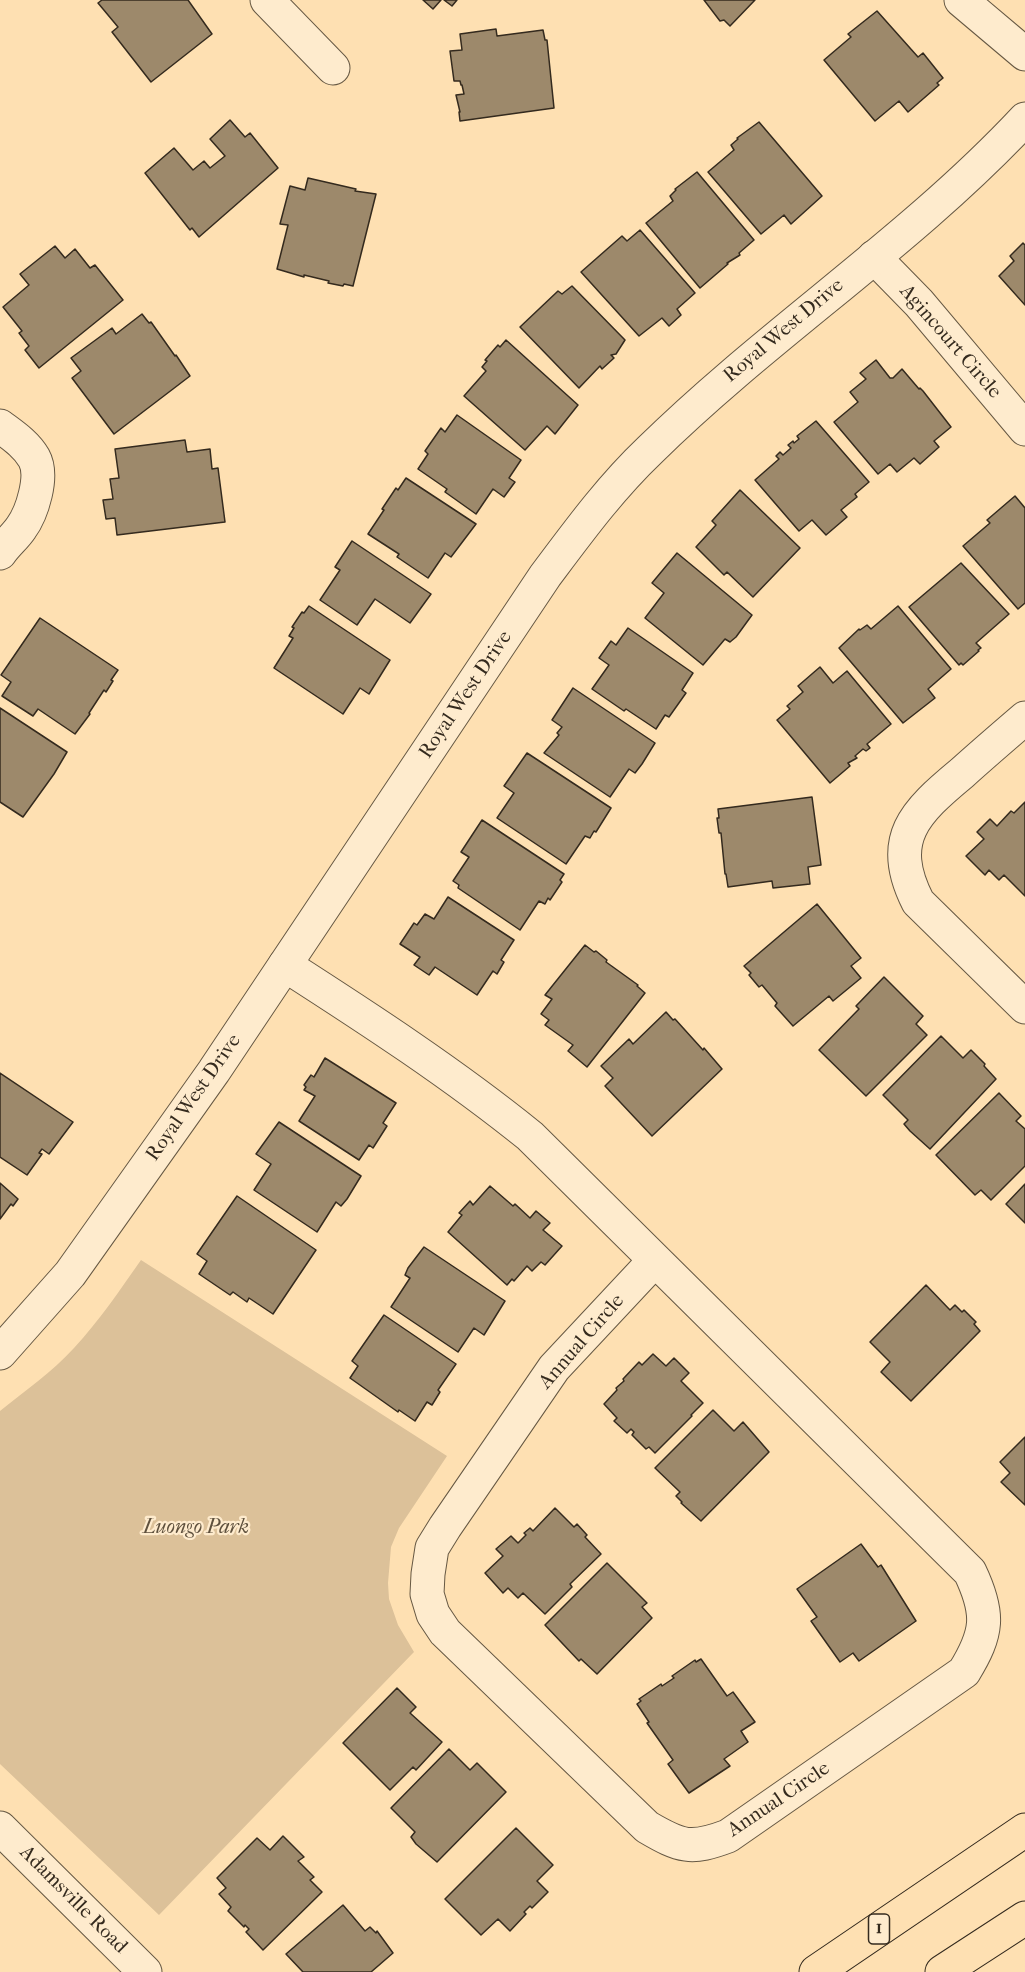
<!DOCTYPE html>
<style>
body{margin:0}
canvas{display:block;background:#fee0b2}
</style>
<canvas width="1025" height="1972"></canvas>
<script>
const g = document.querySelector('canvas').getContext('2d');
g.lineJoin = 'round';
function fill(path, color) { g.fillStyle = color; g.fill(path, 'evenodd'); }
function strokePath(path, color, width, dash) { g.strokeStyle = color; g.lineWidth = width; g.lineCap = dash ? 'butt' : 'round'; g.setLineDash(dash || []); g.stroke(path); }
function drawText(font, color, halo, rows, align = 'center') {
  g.font = font + ' "IM FELL French Canon",serif'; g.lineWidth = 4.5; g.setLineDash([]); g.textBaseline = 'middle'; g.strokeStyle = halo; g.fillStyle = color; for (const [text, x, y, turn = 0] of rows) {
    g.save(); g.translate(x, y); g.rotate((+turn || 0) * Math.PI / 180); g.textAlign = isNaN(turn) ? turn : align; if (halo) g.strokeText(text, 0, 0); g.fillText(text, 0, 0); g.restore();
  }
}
fill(new Path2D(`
 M141 1260 447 1456 399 1528 391 1547 388 1583 389 1599 398 1625 414 1652 159 1915 0 1764V1411C25 1391 52 1372 74 1348 99 1321 120 1290 141 1260Z`), '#dcc199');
const building = new Path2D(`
 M102 0H188L212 34 151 82 112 32 118 27 98 3Z
 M423 0H441L433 9Z
 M444 0H457L452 6Z
 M704 0H755L730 26 724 20 720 21Z
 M877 11 918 57 923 53 943 78 937 83 939 85 908 112 899 101 875 121 824 60 851 37 848 34Z
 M496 29 497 36 543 30 545 40H547L554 108 460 121 459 112H460L456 95 464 94 462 85H461L460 81H454L450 51 462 50 460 34Z
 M230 120 245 137 250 133 278 168 199 237 192 228 190 230 145 173 174 148 193 170 204 161 210 168 225 156 210 139Z
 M759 122 822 196 791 224 784 215 761 234 708 172 734 150 731 145 738 139 737 138Z
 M697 172 754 240 739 253 740 255 727 263 728 264 700 288 646 223 673 201 670 196 676 190 675 189Z
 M308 178 356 189 355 191 376 194 353 286 344 284 343 286 328 283 329 281 304 275V277L277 269 288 225 280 224 290 186 305 190Z
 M640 230 695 293 677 309 681 315 669 326 662 318 639 336 581 272 622 236 627 241Z
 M1023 243 1025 245V305L999 276 1014 261 1010 256Z
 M55 246 65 258 75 249 90 268 95 265 123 300 39 368 25 350 29 346 19 333 22 331 3 307 29 285 20 274Z
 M572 286 625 340 616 354 611 355 614 358 602 369 600 366 579 388 520 327 558 291 562 294Z
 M142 314 149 323 151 322 175 356 176 355 190 376 114 434 72 378 81 371 71 358 112 328 116 334Z
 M506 340 578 405 555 434 547 426 525 450 464 396 486 371 482 367 487 361 485 360 498 345 500 347Z
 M876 360 890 378H893L902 369 919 389 920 388 923 391 951 427 934 441 939 447 920 464 914 458 897 472 890 464 878 474 834 422 858 402 850 392 866 379 860 373Z
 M457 415 521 460 509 478 515 482 504 497 493 489 476 514 445 492 447 489 418 469 428 454 425 451 441 428 445 432Z
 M816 421 869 482 855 494 857 497 841 510 847 517 826 535 812 520 799 531 755 480 779 459 776 456 780 452 783 455 791 448 788 445 793 441 794 443 799 439 797 436Z
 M185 440 187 452 210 449 212 469 218 468 225 522 117 535 115 518 106 519 103 500 113 499 110 479 119 478 115 449Z
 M406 478 476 524 451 557 445 553 428 578 397 557 399 554 368 534 384 510 382 509 396 488 398 490Z
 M740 490 800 548 753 597 727 572 724 575 696 547 716 525 712 521Z
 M1015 496 1025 508V603L1018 609 963 546 990 523 987 520Z
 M352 541 431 594 410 623 375 599 357 625 320 600 340 570 335 567Z
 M677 553 752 615 736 637 730 642 725 639 703 665 645 618 664 593 652 583Z
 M961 563 1009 614 976 643 981 648 978 650 979 651 963 665 961 663 959 665 909 607Z
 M309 606 390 660 369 694 360 688 343 714 274 668 293 638 289 636 294 628 292 627 302 612 304 613Z
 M898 606 951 669 928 689 935 698 903 723 839 648 859 629 860 630 867 625 871 629Z
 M40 618 118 670 111 680 113 681 106 692 104 690 89 713 90 714 75 734 38 709 33 716 2 696 11 682 1 675Z
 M628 628 693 673 682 690 686 693 669 717 665 715 656 729 626 709 624 711 592 689 609 665 599 658 611 641 616 645Z
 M820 667 833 683 847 671 891 724 867 744 870 748 866 751 863 749 855 756 857 758 848 763 850 766 830 783 777 720 790 709 787 706 803 692 798 686Z
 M573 688 655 743 642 764 635 773 629 769 610 797 544 753 559 735 557 733 562 727 552 720Z
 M0 708 67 752 54 774 23 817 0 802Z
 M527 753 611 808 596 832 594 831 590 838 585 836 566 864 497 818 514 793 504 786Z
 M812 797 821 865 808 867 810 884 773 888 772 881 728 887 726 874H725L721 833H719L717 818H719L718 809Z
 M1025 802V896L1004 875 999 880 989 870 985 875 966 856 984 839 977 832 990 819 997 826 1011 811 1014 813Z
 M482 820 564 874 560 880 562 882 550 900 548 898 545 904 539 901 520 930 458 888 459 885 453 881 469 857 461 852Z
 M448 897 514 940 501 960 504 962 497 974 493 971 477 995 435 967 429 975 414 965 420 957 400 944 414 923 417 925 425 914 434 919Z
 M817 904 861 958 851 966 861 978 833 1001 829 996 793 1026 775 1006 777 1003 762 985 759 987 749 975 751 973 744 966Z
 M585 945 594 952 596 951 607 960 606 962 638 985 637 986 645 993 587 1067 568 1051 573 1045 545 1025 549 1020 541 1014 552 999 545 995Z
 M884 977 923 1016 916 1024 927 1035 866 1096 819 1050 859 1009 856 1006Z
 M666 1012 673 1020 675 1019 703 1050 704 1048 722 1069 652 1136 605 1086 613 1078 601 1066 629 1039 633 1044Z
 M941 1036 963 1058 971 1050 985 1064 984 1066 996 1079 930 1149 910 1131 904 1124 908 1120 883 1095Z
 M325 1058 396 1103 383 1123 387 1126 373 1148 369 1145 359 1160 299 1121 315 1096 304 1090 306 1087 304 1085 311 1075 314 1077Z
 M0 1073 73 1122 49 1154 42 1149 39 1153 42 1154 27 1175 0 1157Z
 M999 1093 1021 1116 1016 1121 1025 1129V1166L991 1200 981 1190 975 1195 936 1155Z
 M279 1122 361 1176 347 1199 341 1206 336 1202 317 1232 254 1190 271 1164 256 1154Z
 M0 1183 18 1199 13 1206 11 1204 0 1219Z
 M1025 1184V1223L1006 1204Z
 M490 1186 513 1206 515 1204 530 1218 536 1211 550 1223 543 1230 562 1246 545 1265 541 1262 532 1271 527 1266 514 1281 512 1279 507 1285 448 1232 462 1215 459 1213 470 1201 473 1205Z
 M237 1196 316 1250 273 1314 249 1298 247 1302 233 1292 230 1295 199 1274 207 1261 197 1254Z
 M424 1247 505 1301 484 1335 474 1328 458 1352 391 1307 410 1278 405 1275 408 1268Z
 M926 1285 950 1310 955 1305 962 1312 964 1310 976 1322 974 1324 980 1331 911 1401 881 1372 890 1362 870 1342Z
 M384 1315 456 1364 438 1390 440 1392 432 1405 427 1402 415 1421 399 1410 398 1412 350 1378 358 1366 352 1361Z
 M653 1354 666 1366 674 1358 689 1373 681 1381 703 1403 691 1415 692 1416 655 1453 649 1447 646 1449 632 1435 634 1432 631 1429 627 1433 614 1421 617 1418 604 1404 617 1390 616 1388 624 1381 623 1379 639 1362 642 1365Z
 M713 1410 734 1431 743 1422 769 1452 701 1521 681 1503 682 1502 676 1496 680 1492 655 1468Z
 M1025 1437V1505L1001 1482 1010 1473 1000 1462Z
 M555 1508 574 1527 577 1524 587 1535 585 1537 601 1554 570 1584 572 1587 545 1614 523 1593 518 1598 508 1588 503 1593 485 1573 503 1556 496 1549 511 1536 518 1543 526 1535 524 1533 530 1528 533 1531Z
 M861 1544 878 1567 881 1565 916 1621 859 1661 853 1653 840 1662 811 1621 817 1617 797 1589Z
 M607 1563 647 1603 642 1607 652 1618 597 1674 581 1659 579 1661 545 1625Z
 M701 1659 727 1696 733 1692 755 1722 741 1731 748 1742 724 1759 730 1766 689 1793 668 1764 673 1760 647 1723 649 1722 637 1704 641 1701 639 1699 661 1684 662 1686 674 1678 672 1676 695 1660 696 1662Z
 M397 1688 416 1707 410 1713 442 1742 416 1770 413 1767 390 1790 343 1743Z
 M449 1749 470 1770 477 1763 506 1792 437 1862 416 1844 411 1837 415 1832 391 1808Z
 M516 1828 553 1865 537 1881 548 1892 532 1908 530 1906 524 1912 526 1914 510 1931 498 1919 481 1935 445 1899Z
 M283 1836 304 1857 298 1861 314 1877 310 1880 322 1892 263 1950 246 1932 249 1929 245 1925 244 1927 228 1911 231 1907 219 1894 226 1888 217 1878 257 1838 270 1850Z
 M343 1905 365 1931 370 1927 376 1933 377 1931 393 1953 371 1972H303L286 1954Z`);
fill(building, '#9d896b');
strokePath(building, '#342a1e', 1.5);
const minor = new Path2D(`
 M267 0 333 68
 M961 0 1025 54
 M874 257 919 303 1025 429
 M0 426C12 435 26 444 34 458 44 476 32 513 21 528 15 537 6 544 0 553
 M1025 718C1004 736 983 754 962 773 915 812 886 839 918 902L1025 1007
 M285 965C369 1019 452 1073 530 1136L970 1572C990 1614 988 1633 964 1672L728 1836C691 1850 681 1847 647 1827L445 1632 433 1614 427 1594 428 1574 432 1548 445 1527 554 1368 655 1260
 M0 1828 145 1972`);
const tertiary = new Path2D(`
 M0 1353 70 1274 214 1071 545 576C578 532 610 488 650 450 769 333 911 241 1025 119`);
const primary = new Path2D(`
 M816 1972 1025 1830
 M942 1972 1025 1918`);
strokePath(minor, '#665843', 35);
strokePath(tertiary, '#665843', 35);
strokePath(primary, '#342a1e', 35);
strokePath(minor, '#feebcd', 33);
strokePath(tertiary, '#feebcd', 33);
strokePath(primary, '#fee0b2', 33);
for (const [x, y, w] of [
 [879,1929,21]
]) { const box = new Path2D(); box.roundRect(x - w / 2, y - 15, w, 30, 4.5); g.fillStyle = '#feebcd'; g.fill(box); strokePath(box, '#342a1e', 1.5); }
drawText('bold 18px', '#342a1e', null, [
 ["1",879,1929]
]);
drawText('20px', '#342a1e', '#feebcd', [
 ["Royal West Drive",784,331,-40],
 ["Agincourt Circle",950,342,49],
 ["Royal West Drive",466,695,-56],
 ["Royal West Drive",194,1098,-55],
 ["Annual Circle",582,1342,-49],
 ["Annual Circle",779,1800,-34],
 ["Adamsville Road",73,1900,45]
]);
drawText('italic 20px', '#5e503d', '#feebcd', [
 ["Luongo Park",196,1528]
]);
</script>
